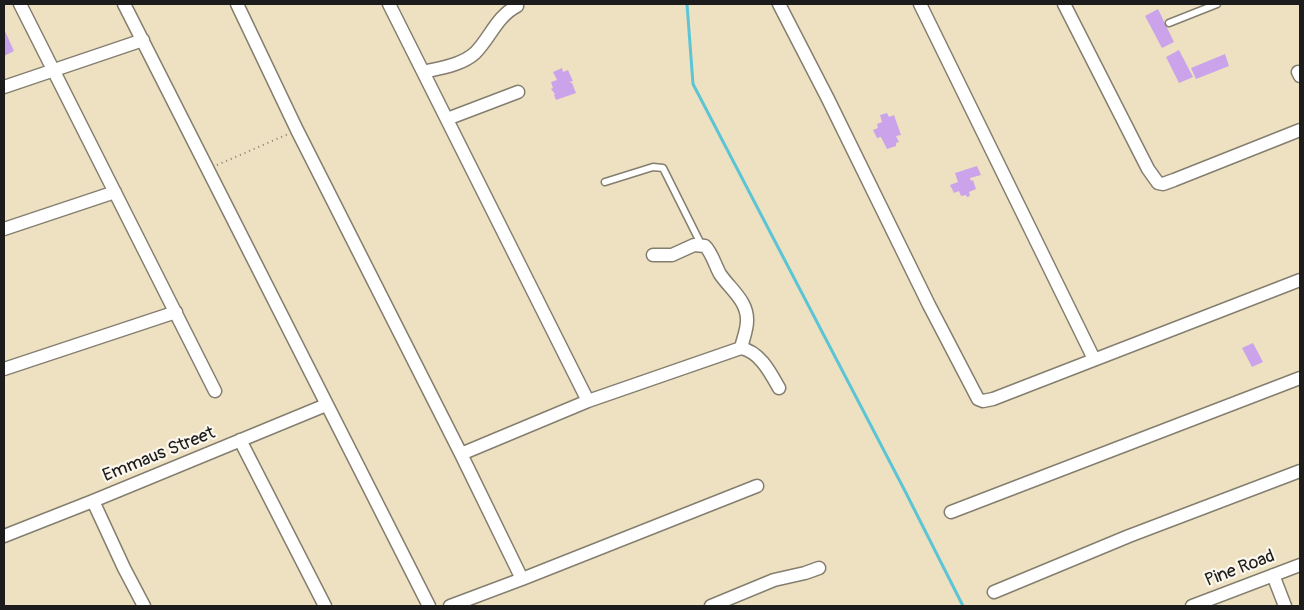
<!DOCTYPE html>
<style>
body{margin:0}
#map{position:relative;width:1304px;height:610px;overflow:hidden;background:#ede1c2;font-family:Pangolin,sans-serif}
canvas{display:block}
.frame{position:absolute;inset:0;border:5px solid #1c1c1c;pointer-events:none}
</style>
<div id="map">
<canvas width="1304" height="610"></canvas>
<div class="frame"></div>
</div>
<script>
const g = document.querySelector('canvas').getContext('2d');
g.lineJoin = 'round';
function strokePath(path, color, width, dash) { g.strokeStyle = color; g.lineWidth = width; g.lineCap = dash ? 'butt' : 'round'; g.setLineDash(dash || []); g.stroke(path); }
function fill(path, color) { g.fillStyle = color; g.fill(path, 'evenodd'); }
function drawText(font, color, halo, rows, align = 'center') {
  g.font = font + ' Pangolin,sans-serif'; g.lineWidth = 4.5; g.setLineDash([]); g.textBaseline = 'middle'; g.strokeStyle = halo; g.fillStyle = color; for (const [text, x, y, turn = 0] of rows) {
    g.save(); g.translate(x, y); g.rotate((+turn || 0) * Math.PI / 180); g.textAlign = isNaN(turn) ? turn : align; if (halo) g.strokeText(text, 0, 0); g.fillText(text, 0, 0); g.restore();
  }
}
strokePath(new Path2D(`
 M687 4 693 84 905 491 963 606`), '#5bc5d6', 3);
fill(new Path2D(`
 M1158 9 1174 42 1162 48 1145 16Z
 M4 29 14 51 4 56Z
 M1179 50 1193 77 1179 83 1166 57Z
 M1225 54 1229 66 1196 79 1191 68Z
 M562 68 563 72 568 70 573 81 569 82 572 83 576 93 556 100 554 95 555 94 551 89 553 88 551 82 557 80 553 72Z
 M887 113 889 117 894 115 901 135 896 136 899 142 896 143V146L887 149 881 137 877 138 873 130 878 128 877 124 882 122 880 115Z
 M977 166 981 175 970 178 971 181 973 180 976 189 969 192 970 196 967 197 966 195 961 196 959 191 954 193 950 185 958 182 955 173Z
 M1253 343 1263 362 1252 367 1242 348Z`), '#cba3eb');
const service = new Path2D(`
 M1169 23 1217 4
 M605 182 653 167 663 168 701 244`);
const minor = new Path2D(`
 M20 4 215 391
 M124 4 429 606
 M237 4 297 130 461 454 522 579 450 606
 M389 4 588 401 461 454
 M779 4 828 99 929 305 978 399 983 401 993 399 1300 280
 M920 4 1094 359
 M1064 4 1148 169 1158 183 1163 184 1174 180 1300 130
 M423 72C440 68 462 65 475 53 490 38 497 16 517 6
 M1298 72 1300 76
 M4 87 143 40
 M447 119 518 92
 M4 229 115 192
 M653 255H672L694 245 705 246C712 253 715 265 720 274 730 289 748 301 747 321 747 330 743 339 741 348
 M4 369 176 312
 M588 401 741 348C760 352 770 372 779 388
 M240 440 325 606
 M93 501 124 568 144 606
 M951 512 1300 378
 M4 536 93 501 326 405
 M1273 575 1285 606
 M522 579 757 486
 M994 592 1129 536 1300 471
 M711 606 774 580 805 573 819 568
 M1192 606 1300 565`);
strokePath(service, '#847e6f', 9);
strokePath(minor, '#847e6f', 15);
strokePath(new Path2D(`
 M217 165 288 134`), '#847e6f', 2, [1, 4]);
strokePath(service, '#fff', 6);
strokePath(minor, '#fff', 12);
drawText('18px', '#1c1c1c', '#fbf7ec', [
 ["Emmaus Street",159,455,-22],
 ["Pine Road",1240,569,-21]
]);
</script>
